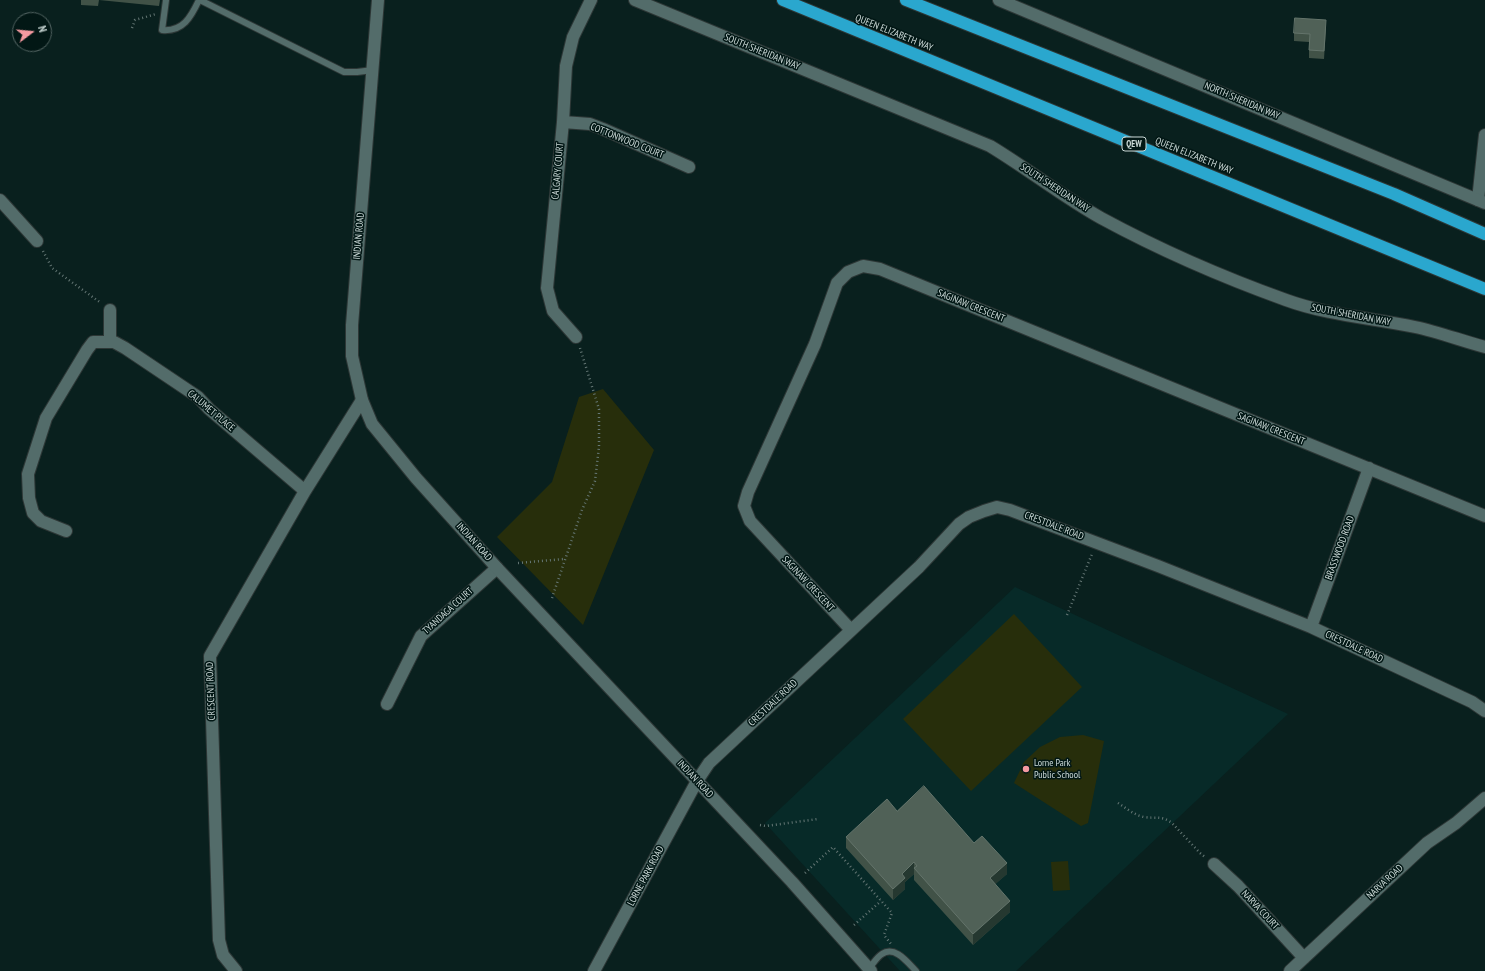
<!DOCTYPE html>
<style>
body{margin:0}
#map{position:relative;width:1485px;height:971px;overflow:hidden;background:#09201e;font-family:"PT Sans Narrow",sans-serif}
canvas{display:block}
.north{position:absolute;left:12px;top:12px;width:40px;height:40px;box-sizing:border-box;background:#021715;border:1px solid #536563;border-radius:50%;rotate:74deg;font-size:11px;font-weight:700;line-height:16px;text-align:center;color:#ccdad8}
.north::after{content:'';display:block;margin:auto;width:14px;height:18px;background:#f49aa1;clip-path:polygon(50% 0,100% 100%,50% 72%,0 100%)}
</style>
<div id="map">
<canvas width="1485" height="971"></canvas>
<div class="north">N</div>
</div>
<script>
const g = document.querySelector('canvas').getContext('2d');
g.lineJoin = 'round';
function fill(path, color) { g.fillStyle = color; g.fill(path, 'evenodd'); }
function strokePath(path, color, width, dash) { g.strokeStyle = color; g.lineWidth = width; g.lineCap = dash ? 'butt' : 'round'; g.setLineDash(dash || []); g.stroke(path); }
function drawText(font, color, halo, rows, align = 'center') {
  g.font = font + ' "PT Sans Narrow",sans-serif'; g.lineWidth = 3; g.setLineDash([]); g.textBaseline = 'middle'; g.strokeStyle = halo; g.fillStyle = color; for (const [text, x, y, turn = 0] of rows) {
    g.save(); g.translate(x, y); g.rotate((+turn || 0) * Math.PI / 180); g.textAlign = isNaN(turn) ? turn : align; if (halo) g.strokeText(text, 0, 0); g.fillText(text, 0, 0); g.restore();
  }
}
fill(new Path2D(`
 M1015 587 1288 714 1016 971H900L765 823Z`), '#072a28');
fill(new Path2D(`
 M603 389 654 450 583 625 497 537 552 482 579 397Z
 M1014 614 1082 687 971 791 903 719Z
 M1083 735 1104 741 1088 823 1081 826 1014 783 1024 762 1040 747 1060 737Z
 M1068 861 1070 890 1053 891 1051 862Z`), '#272e0b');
const lane = new Path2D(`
 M166 0 162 30C183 32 191 17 199 0
 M200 0 344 72H357L373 70
 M869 968C873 964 877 957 882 954 895 945 908 963 916 971`);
const street = new Path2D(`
 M563 122 590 124 603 129 689 167
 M0 200 37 241
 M1478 200 1485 135
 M576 337 553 311 547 288 563 122 566 66 573 37 591 0
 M110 342V310
 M66 531 41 521 33 513 29 498 28 474 46 418 87 350 93 342H114L125 348 198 397 209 409 305 491
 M1311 627 1369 468
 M851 630 750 521 744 506 748 492 815 344 837 283 848 272 863 266 880 269 1485 516
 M387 704 421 636 497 568
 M697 781 709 763 919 567 959 524 969 517 984 511 997 507 1010 510 1158 566 1311 627 1472 702 1485 711
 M1214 864 1238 886 1304 958
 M236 971 223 955 219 940 210 656 305 491 362 400
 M1290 971 1427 843 1456 823 1485 798`);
const secondary = new Path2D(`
 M378 0 352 325V356L362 400 372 424 416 478 497 568 792 882 871 971
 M635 0 990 146C1028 169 1062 196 1101 218 1160 250 1222 277 1286 300 1327 315 1372 318 1415 327 1439 332 1462 341 1485 347
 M999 0 1485 203
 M594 971 697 781`);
const highway = new Path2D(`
 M783 0 1485 289
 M906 0 1394 194 1485 234`);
strokePath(lane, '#2d3736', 8);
strokePath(street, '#2d3736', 14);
strokePath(secondary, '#2d3736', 14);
strokePath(highway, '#2d3736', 14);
strokePath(new Path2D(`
 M132 28 135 20 156 14
 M43 251 52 268 101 303
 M518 563 564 559
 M552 598 582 510 595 481 599 447V409L580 348
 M1067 615 1092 554
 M1118 803C1126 808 1134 815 1144 817 1156 819 1161 815 1172 823L1200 853 1205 857
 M760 825 766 826 818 819
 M805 873 833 847 892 913 884 935 891 944
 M854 925 881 901`), '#657775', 2.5, [1, 3]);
strokePath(lane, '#536c6a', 6);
strokePath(street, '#536c6a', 12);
strokePath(secondary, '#536c6a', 12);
strokePath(highway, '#2aa7ce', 12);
fill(new Path2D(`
 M81 0H160L159 6 99 0 98 6 81 5Z
 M1326 28 1324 59 1309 58V42L1294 41V33Z
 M897 811 974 843 1007 874 995 884 1010 912 973 945 914 880V874L905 882V889L893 900 846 848V837Z`), '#415247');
fill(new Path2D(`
 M914 862V874L905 882V889L893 900V889L902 874Z
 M1007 863V874L990 889V878Z
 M1010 901V912L973 945V934Z`), '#253830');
const building = new Path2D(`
 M1295 18 1326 20 1324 51 1309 50 1310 34 1294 33Z
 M924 786 974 843 982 836 1007 863 990 878 1010 901 973 934 914 868 917 866 914 862 902 874 905 878 893 889 846 837 887 799 897 811Z`);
fill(building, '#506157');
strokePath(building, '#64746b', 1);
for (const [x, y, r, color] of [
 [1026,769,4,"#f49aa1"]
]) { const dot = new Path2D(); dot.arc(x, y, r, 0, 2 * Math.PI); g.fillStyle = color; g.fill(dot); strokePath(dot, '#021715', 1.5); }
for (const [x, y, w] of [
 [1134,144,24]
]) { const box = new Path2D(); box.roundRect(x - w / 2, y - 7, w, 14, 3); g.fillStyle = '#021715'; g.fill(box); strokePath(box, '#ccdad8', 1); }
drawText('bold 9px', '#ccdad8', null, [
 ["QEW",1134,144]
]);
drawText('10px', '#ccdad8', '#021715', [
 ["QUEEN ELIZABETH WAY",894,33,22],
 ["SOUTH SHERIDAN WAY",762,52,22],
 ["NORTH SHERIDAN WAY",1242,101,23],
 ["COTTONWOOD COURT",627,141,22],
 ["QUEEN ELIZABETH WAY",1194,156,22],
 ["CALGARY COURT",558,171,-85],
 ["SOUTH SHERIDAN WAY",1055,188,33],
 ["INDIAN ROAD",359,236,-85],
 ["SAGINAW CRESCENT",971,306,22],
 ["SOUTH SHERIDAN WAY",1351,315,11],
 ["CALUMET PLACE",211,411,40],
 ["SAGINAW CRESCENT",1271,429,22],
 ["CRESTDALE ROAD",1054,526,21],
 ["INDIAN ROAD",474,542,48],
 ["BRASSWOOD ROAD",1340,548,-70],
 ["SAGINAW CRESCENT",808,584,47],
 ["TYANDAGA COURT",448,611,-42],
 ["CRESTDALE ROAD",1354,647,25],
 ["CRESCENT ROAD",211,691,-92],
 ["CRESTDALE ROAD",773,703,-43],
 ["INDIAN ROAD",695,779,47],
 ["LORNE PARK ROAD",646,876,-62],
 ["NARVA ROAD",1385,882,-43],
 ["NARVA COURT",1260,910,47]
]);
drawText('10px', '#ccdad8', '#021715', [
 ["Lorne Park",1034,763],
 ["Public School",1034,775]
], 'left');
</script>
